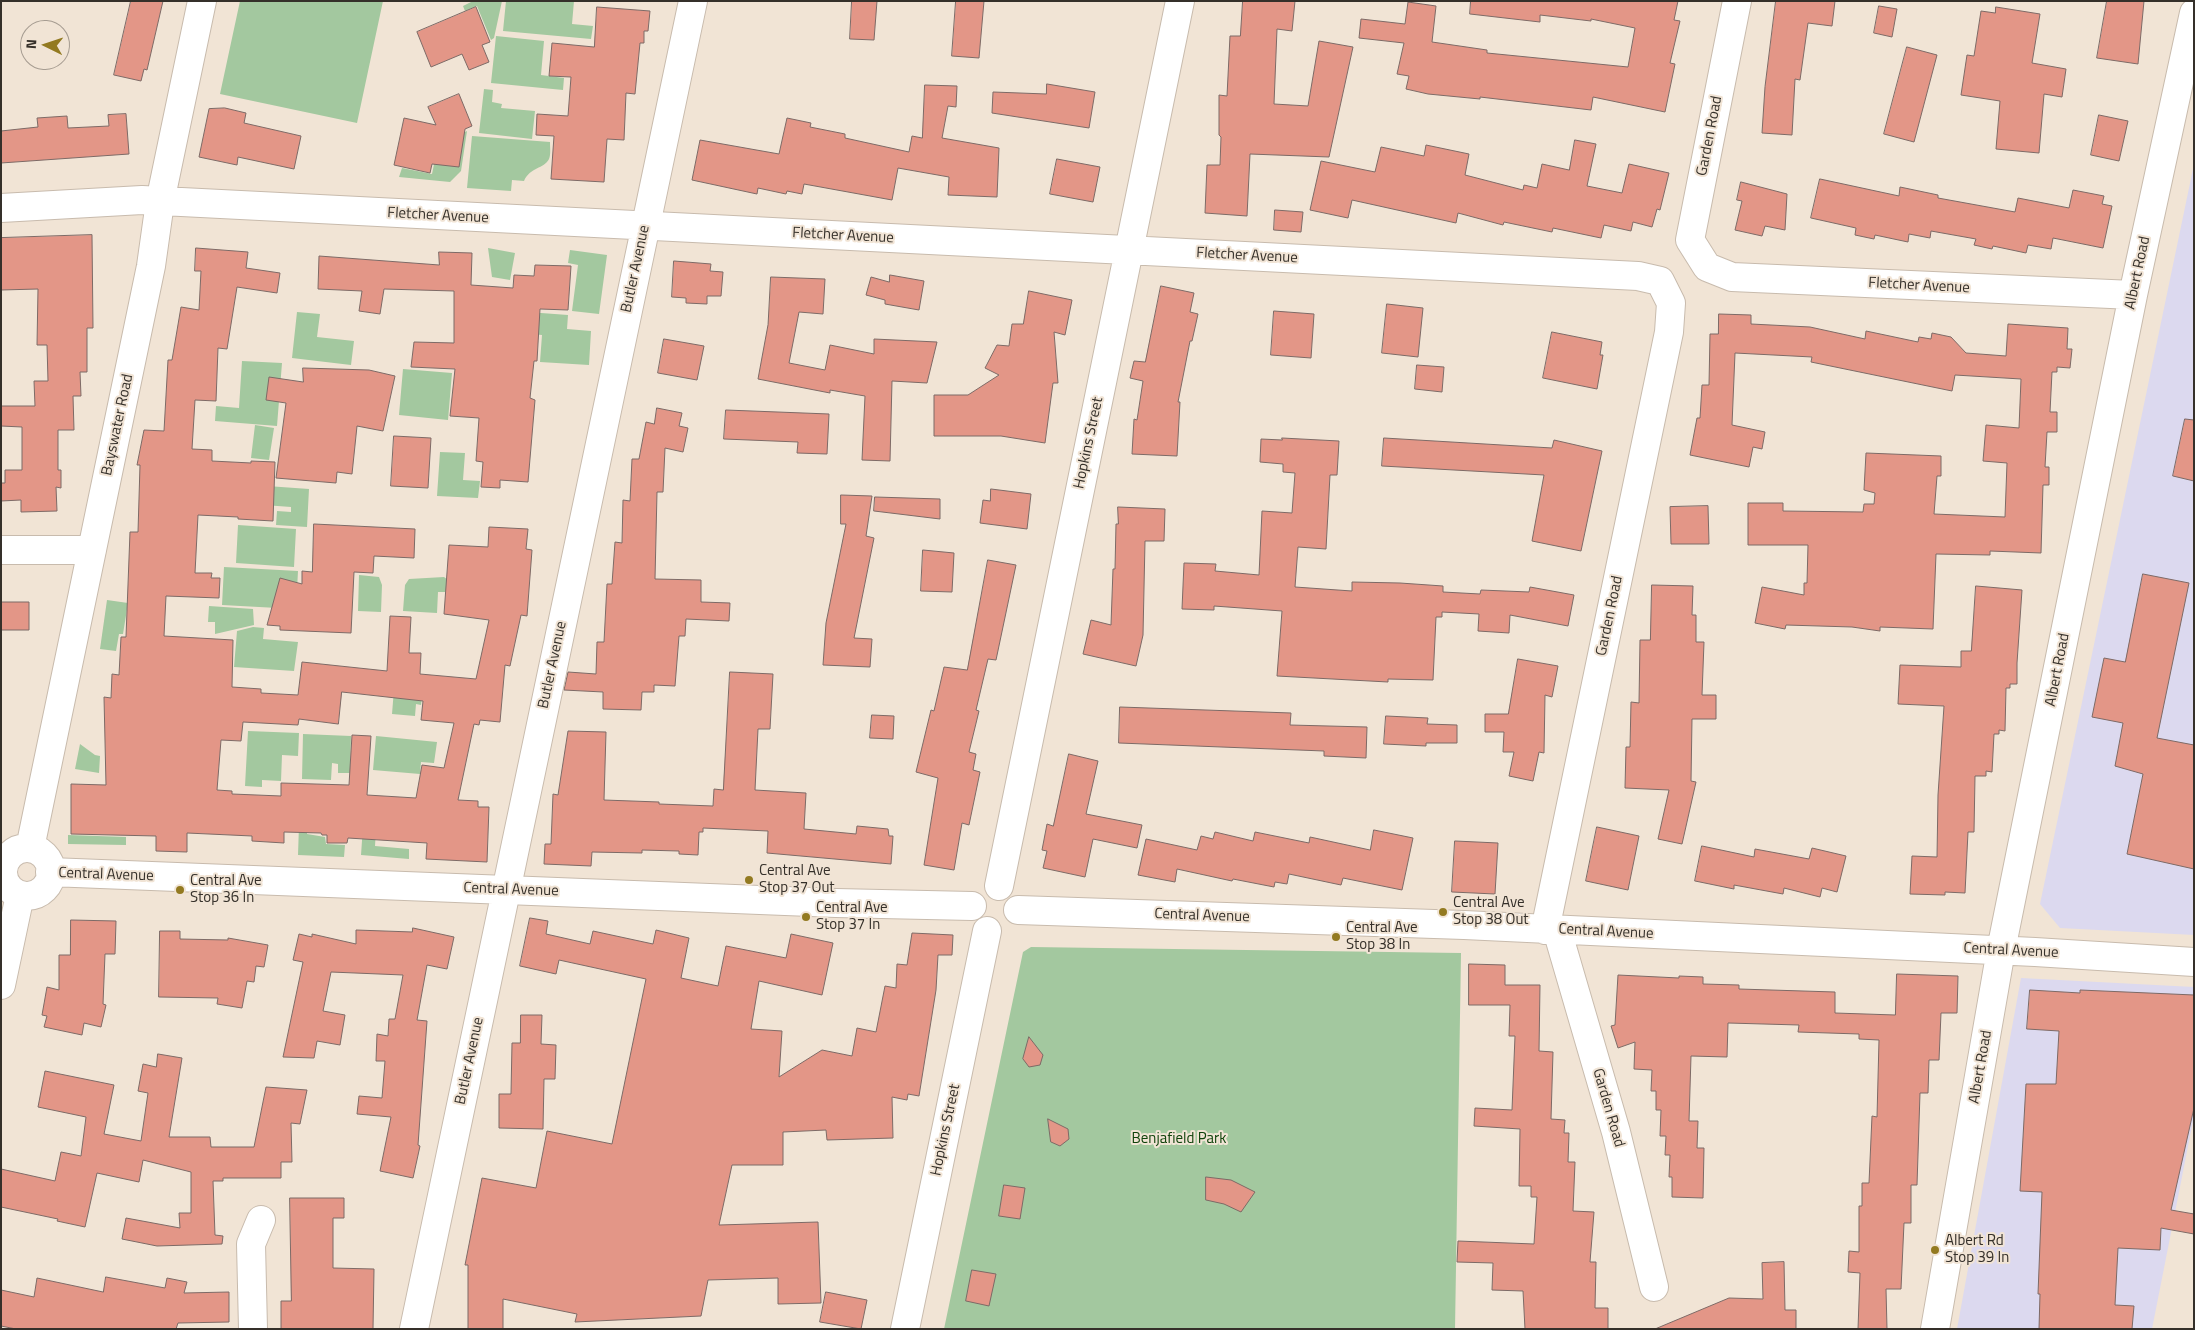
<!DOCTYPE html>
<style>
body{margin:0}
#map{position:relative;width:2195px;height:1330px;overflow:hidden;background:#f1e4d5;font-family:"Titillium Web",sans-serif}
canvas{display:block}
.frame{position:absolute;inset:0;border:2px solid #35302a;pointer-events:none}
.north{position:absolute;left:20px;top:20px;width:50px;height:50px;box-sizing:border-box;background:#f1e4d5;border:1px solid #a69c91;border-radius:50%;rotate:274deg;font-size:14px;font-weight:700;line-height:20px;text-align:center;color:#35302a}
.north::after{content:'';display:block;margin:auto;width:18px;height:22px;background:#937a21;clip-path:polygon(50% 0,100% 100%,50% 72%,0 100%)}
</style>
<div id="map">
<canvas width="2195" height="1330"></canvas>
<div class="frame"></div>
<div class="north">N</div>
</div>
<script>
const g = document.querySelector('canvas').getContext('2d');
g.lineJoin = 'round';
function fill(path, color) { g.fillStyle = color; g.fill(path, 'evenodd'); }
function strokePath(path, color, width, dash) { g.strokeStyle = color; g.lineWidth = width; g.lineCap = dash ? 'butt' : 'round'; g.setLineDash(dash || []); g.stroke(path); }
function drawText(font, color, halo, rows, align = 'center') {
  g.font = font + ' "Titillium Web",sans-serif'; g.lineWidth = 4; g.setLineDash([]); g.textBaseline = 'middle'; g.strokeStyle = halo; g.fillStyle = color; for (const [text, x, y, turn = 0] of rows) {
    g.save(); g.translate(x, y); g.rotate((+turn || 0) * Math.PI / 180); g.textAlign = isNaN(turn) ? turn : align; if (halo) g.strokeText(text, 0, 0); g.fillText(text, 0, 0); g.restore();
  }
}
fill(new Path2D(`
 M2194 164V935L2060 928 2040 904Z
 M2021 978 2194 987V1116L2152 1329H1957Z`), '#dcd9ef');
fill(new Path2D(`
 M240 1H383L357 123 220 94Z
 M473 1H502L494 38 491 40 477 6 465 11 463 6Z
 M506 1H574L572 24 593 26 591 39 503 31Z
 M496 36 544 41 541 75 564 78 563 90 491 83Z
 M484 89 493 90 492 102 502 104 501 108 535 111 532 139 479 133Z
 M467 131 461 171 450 182 399 177 402 168 432 174 438 145Z
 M472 136 550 142C550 147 551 155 549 159 544 169 530 167 524 181L512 180 511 191 467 188Z
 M488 248 515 253 510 280 492 277Z
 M570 250 607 255 599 314 572 311 578 265 568 263Z
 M474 308 568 315 567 329 591 331 589 365 540 362 542 335 473 329Z
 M297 312 320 314 317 337 354 341 351 365 292 358Z
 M242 361 282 363 277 426 215 421 216 406 239 408Z
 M403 369 452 373 448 420 399 415Z
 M255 425 274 428 269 460 251 458Z
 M440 452 465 453 463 480 480 481 478 498 437 496Z
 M225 483 309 489 307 527 276 525 277 511 291 512V507L224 502Z
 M238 525 296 529 294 567 236 563Z
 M224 567 298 571 296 609 222 605Z
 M359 575 379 577 382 585 381 612 358 611Z
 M444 577 452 583 445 592H438L437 613 403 611 405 585 409 579Z
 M107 600 128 603 123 634H119L116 651 100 649Z
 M209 606 253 609 254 625 215 634V622H208Z
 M253 627 264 628 263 639 298 642 294 671 234 667 237 631Z
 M395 677 424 680 421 705 416 704 415 716 392 714Z
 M248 731 299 733 298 756 282 755 281 781 262 780V787L245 786Z
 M303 734 351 736 350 773H338V764L332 763 331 780 302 779Z
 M376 736 437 742 434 763 421 762 420 774 373 770Z
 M80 744 95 755 100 756 99 773 75 769Z
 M364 812 377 813 375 846 409 849V859L361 855Z
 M299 825H307V834L325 837 326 844 345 845 344 857 298 855Z
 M68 835 126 837V845L68 844Z
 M1031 947 1461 953 1455 1329H944L1023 952Z`), '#a3c89f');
const building = new Path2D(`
 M131 1H163L147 70 144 69 141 81 114 75Z
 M852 1H877L874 40 850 39Z
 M956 1H984L979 58 952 56Z
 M1243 1H1295L1292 31 1277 29 1274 104 1308 106 1319 41 1353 47 1329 157 1250 154 1247 216 1205 213 1207 165H1220L1221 137 1219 135V95L1227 96 1230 36H1240Z
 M1471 1H1678L1674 20 1680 21 1670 63 1675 64 1665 112 1593 97 1591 110 1480 97V99L1428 94 1406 89 1409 76 1397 74 1404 43 1359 38 1361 19 1405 24 1408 2 1436 6 1432 42 1487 50V53L1628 67 1635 28 1591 19V21L1540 15V22L1470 14Z
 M1776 1H1835L1832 26 1808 23 1800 80 1795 79 1792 135 1762 133 1765 87Z
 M2107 1H2144L2138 64 2097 58Z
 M1879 6 1897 9 1892 37 1874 33Z
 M476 7 490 42 482 45 489 62 469 70 462 54 431 67 417 32Z
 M597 7 650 11 648 31H644V43H640L635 94 626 93 624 140 607 139 604 182 551 179 554 136 536 135 537 114 568 116 571 77 549 76 552 43 594 47Z
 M1996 7 2040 14 2032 63 2066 69 2062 97 2044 94 2039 153 1996 149 2000 101 1961 95 1967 55 1974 56 1981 11 1995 13Z
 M1907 47 1937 55 1914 142 1884 134Z
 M1047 84 1095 92 1089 128 992 113 993 92 1046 94Z
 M925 85 957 86 956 107 948 106 942 138 999 148 997 197 948 195 949 177 898 168 892 200 804 184 802 194 787 191 786 194 758 188 757 194 692 180 700 140 779 154 787 118 811 123 810 127 845 134V138L909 152 912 136 922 138Z
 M459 94 472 126 465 129 459 167 432 164 430 173 394 165 404 118 436 125 428 107Z
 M225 108 246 113 244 123 301 136 294 169 238 157 237 165 199 157 209 109Z
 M126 114 129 154 1 163V131L38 127 37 118 67 116 68 128 109 126 108 115Z
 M2099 115 2128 121 2119 161 2091 155Z
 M1575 140 1596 144 1587 186 1622 193 1629 164 1669 173 1660 210 1657 209 1652 227 1633 222 1631 231 1604 225 1601 238 1553 228 1552 232 1504 222 1503 225 1458 213 1456 223 1352 200 1348 218 1310 210 1321 161 1375 172 1381 147 1424 156 1426 145 1469 154 1465 175 1523 190 1524 185 1537 188 1542 164 1569 170Z
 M1057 159 1100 167 1093 202 1050 194Z
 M1820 179 1899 196 1900 187 1938 195V198L2015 212 2018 198 2069 208 2073 190 2104 196 2102 204 2112 206 2103 248 2053 238 2051 249 2028 245 2026 253 1993 246 1992 249 1974 245 1976 239 1931 231 1930 238 1909 234 1908 242 1875 235 1874 239 1855 235 1856 228 1811 218Z
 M1741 182 1787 194 1785 230 1765 226 1762 236 1735 230 1742 201 1737 200Z
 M1275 210 1303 212 1301 232 1274 230Z
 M92 235 93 328H87V372H80L81 396H73L74 430H58V470H61V488L56 487 57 511 21 512V500L1 501V483H5V470H22V427L1 426V406H35L34 381H48L47 345H37L38 289 1 290V238Z
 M196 248 248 252 246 268 280 273 277 293 237 287 227 349 218 348 216 401 195 400 192 449 212 450V461L251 463V461L275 462 273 521 238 519V517L198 515 195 573H212L211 578H220L219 598 166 596 164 636 233 640 232 687 261 689V693L298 695 302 662 387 671 390 616 411 617 409 653H421L420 674 476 679 489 620 444 614 449 545 488 547 489 527 528 529 526 549 532 550 527 616 521 615 510 666 505 665 500 722 480 720 479 725 474 724 458 800 478 801V807H489L487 862 426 859 427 843 348 838 347 843H327V835H322L321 833 284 832V843L252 841V836L187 833V852L156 851V836L71 834V784L106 785 104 697 111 698 112 674 119 675 121 637H126L130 532H138L140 465H137L144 430 164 431 168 360H172L181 307 199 310 201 271H195ZM342 692 423 701 421 720 454 723 444 768 422 765 416 798 367 795 371 736 352 735 349 785 281 783V796L232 794V791L217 790 221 740 241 741 243 722 298 725 299 719 338 724Z
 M439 252 472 253 471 285 513 288 514 275 534 276 535 265 571 266 568 310 540 309 537 361H534L530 398 535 400 528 482 500 480V488L481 487 483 462 476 461 479 418 450 416 455 369 411 367 414 342 454 343V291L384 289 380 314 359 311 362 291 318 289 319 256 439 265Z
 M674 261 711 264 710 271 723 272 721 296H707V304L686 303V298L672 297Z
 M890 275 924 281 919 310 885 304V300L866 295 871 277 889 282Z
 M771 277 825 279 823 314 799 312 789 363 825 370 830 345 874 354V339L937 342 927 383 892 381 890 461 862 460 865 396 830 390V393L758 379 768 325Z
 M1161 286 1194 293 1190 312 1198 314 1192 341H1190L1178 402H1180L1177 456 1132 454 1134 419 1137 420 1143 381 1130 378 1134 361 1145 362Z
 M1029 291 1072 300 1065 335 1054 332 1058 383H1053L1045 443 1001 436H934V395H968L999 375 985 368 997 345 1009 346 1012 324H1023Z
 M1387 304 1423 308 1418 357 1382 353Z
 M1274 311 1314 314 1311 358 1271 355Z
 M1719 314 1751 315V324L1810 327 1865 339 1866 331 1918 342 1919 337 1931 339 1932 333 1951 337 1966 353 2006 356 2008 324 2068 328 2067 349H2072L2070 368 2057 367V372H2052L2050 412H2057V432H2047L2045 467H2049V485H2043L2041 553 1990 551V555L1936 554 1933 629 1880 627V631L1852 627 1786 625 1785 629 1755 623 1762 587 1804 595V583H1807L1808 545H1748V503H1783V511L1863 512 1864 504H1874L1875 493 1864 490 1866 453 1941 456V476H1937L1934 514 2005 517 2007 463 1983 461 1986 425 2019 428 2021 379 1955 375 1952 391 1811 362 1812 357 1735 353 1732 425 1765 432 1762 449 1753 447 1749 467 1690 455 1697 418H1700L1702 385H1709L1710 334H1718Z
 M1552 332 1602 342 1600 355H1603L1597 389 1543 378Z
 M664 339 704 346 697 380 658 373Z
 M1417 365 1444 367 1442 392 1415 389Z
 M303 368 369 370 395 376 383 431 357 426 352 474 337 472 336 483 276 478 286 403 266 400 269 377 303 382Z
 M657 408 682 413 679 426 688 428 683 452 665 448 663 492H657L655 579 701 580V602L730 603 729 621 686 619 685 636H679L675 686 654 685V692H642L641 710 603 709V692L564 690 568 672 596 674 597 642H604L607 584H612L615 542 622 543 623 500 630 501 632 459H639L646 422 654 424Z
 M726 410 829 414 827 454 797 453 798 442 724 439Z
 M2185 419 2194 420V481L2173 476Z
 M394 436 431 438 428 488 391 486Z
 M1282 438 1339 441 1337 475H1330L1326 549 1298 547 1295 587 1352 591V582L1400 583 1443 586V592L1480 594 1481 590 1529 592 1530 587 1574 595 1568 626 1510 615 1509 633 1478 631 1479 614 1442 612V617H1436L1433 680 1388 679V682L1277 676 1282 611 1214 606V610L1182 609 1184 563 1216 564 1215 571 1259 575 1262 511 1292 513 1295 473 1283 472V464L1260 462 1261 439 1282 440Z
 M1384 438 1552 448 1554 440 1602 451 1581 551 1532 541 1544 475 1382 466Z
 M991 489 1031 494 1027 529 980 523 983 500 990 501Z
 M841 495 872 496 866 536 874 538 854 638 872 639 870 667 823 665 826 623 846 524H841Z
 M875 497 940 499V519L874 511Z
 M1708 506 1709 544H1671L1670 507Z
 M1118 507 1165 509 1164 541H1145L1143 635 1136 666 1083 654 1091 620 1111 625 1113 569H1115L1116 524H1118Z
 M314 524 415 529 414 558 374 556 373 573 354 572 351 633 280 630V626L267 625 280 578 302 584V571L312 572Z
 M923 550 954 553 952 592 921 591Z
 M988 560 1016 565 996 660 988 659 976 710 979 711 969 752 976 754 973 770 980 772 969 825 962 823 954 870 924 865 938 778 916 772 931 710 934 711 944 667 967 670Z
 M2143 574 2189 583 2157 738 2194 745V869L2127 854 2143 774 2115 766 2123 723 2092 717 2104 658 2125 662Z
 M1652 585 1693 586 1692 615H1696V642H1704L1702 695H1716V719H1692L1691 781 1696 782 1682 844 1658 839 1669 790 1625 788 1626 747H1630L1631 702 1639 703 1640 640H1650Z
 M1976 586 2022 590 2017 663V684H2010V688H2006L2005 731 1999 730V734H1994L1992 772 1986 771V776H1975L1974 832H1968L1965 893 1945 892V895L1910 894 1912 856 1937 857 1938 795 1944 706 1898 704 1900 665 1961 667V651H1971Z
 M1 602H29V630H1Z
 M1518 659 1558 666 1552 697 1545 695 1544 753 1539 752 1533 781 1509 776 1514 752H1503L1504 732H1485V714H1508Z
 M730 672 773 674 770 729H758L755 790 806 793 804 829 856 834 857 826 888 829 889 836H893L891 864 767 853 768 831 703 828V832H699L698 855 679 854V851L642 850V853L592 852 591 866 544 864 545 844H551L553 794 558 795 568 731 606 732 604 800 659 802V804L713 806 714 789 723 790Z
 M1120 707 1291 713 1290 725 1367 727 1366 758 1324 756V751L1119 743Z
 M872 715 894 716 893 739 870 738Z
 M1386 716 1428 718 1427 724 1457 725V743H1426V746L1384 744Z
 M1069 754 1098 761 1086 814 1142 825 1137 848 1093 839 1085 877 1043 868 1047 851 1042 850 1047 824 1053 826Z
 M1597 827 1639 836 1628 890 1586 881Z
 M1374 830 1413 838 1402 890 1343 878 1341 885 1289 874 1287 884 1275 882 1274 887 1233 879 1232 881 1177 869 1175 882 1138 875 1146 839 1197 850 1201 836 1213 839 1215 832 1253 841 1255 832 1309 843 1310 837 1370 850Z
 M1455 841 1498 843 1495 894 1452 892Z
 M1702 846 1754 857 1755 849 1809 859 1812 848 1846 856 1837 892 1822 888 1820 897 1784 888 1783 894 1734 885V889L1695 881Z
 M530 918 548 921 546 934 590 944 593 931 653 944 656 930 689 938 681 978 718 986 726 946 786 958 791 934 833 943 822 995 759 981 751 1029 782 1031 779 1077 822 1050 852 1056 857 1028 876 1032 885 986 896 988 897 964 907 965 912 933 953 935 952 955H938L936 990 919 1096 908 1094 907 1100 892 1097 893 1138 827 1140 826 1130 783 1132V1165H732L719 1225 818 1222 821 1303 778 1304V1278L708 1280 701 1316 575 1322 577 1314 503 1299V1329H468V1265H465L482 1178 536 1188 547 1131 612 1144 646 979 559 960 556 974 520 966Z
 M71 920 116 921 115 954H105L103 1004 106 1005 101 1027 84 1023 82 1035 44 1027 47 1016 42 1015 47 987 59 990V955H70Z
 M413 928 454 937 447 969 427 965 417 1020 427 1021 418 1145 420 1146 413 1178 380 1171 391 1117 357 1114 359 1096 382 1098 385 1061H376L377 1034 388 1036 389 1019H395L403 975 331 972 323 1011 345 1015 340 1045 317 1041 314 1058 283 1057 303 962 293 960 299 934 312 937V934L356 944V930L412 932Z
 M160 931H180V939L228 940V938L268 945 264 967 256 966 254 982 247 981 242 1008 217 1004 218 998 159 997Z
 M1469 964 1505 965V985H1540L1539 1051 1553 1052 1551 1119 1565 1120 1564 1133H1569L1568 1162H1575L1573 1211 1594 1212 1590 1262H1596L1595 1308H1608V1329H1525L1523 1291 1492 1290 1493 1263 1457 1262 1458 1241 1534 1244 1537 1197H1531V1186H1519L1520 1129 1474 1126 1475 1108 1512 1110 1515 1036H1509L1510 1005H1469Z
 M1897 974 1958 976 1957 1013H1941L1939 1060H1929L1928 1093H1920L1917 1185H1911V1223H1904L1901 1289H1886L1887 1329H1858L1860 1273 1848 1272 1849 1251 1859 1252V1206H1862V1183H1869L1872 1116 1877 1117 1879 1040 1859 1039V1034L1798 1032 1799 1025 1728 1023 1727 1057 1691 1056 1689 1121H1698L1697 1148H1704L1703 1198 1672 1197V1177H1669L1670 1155H1665L1666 1136H1660L1661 1110H1656V1091H1651L1652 1070 1634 1069 1635 1042 1618 1048 1611 1026 1615 1025 1618 975 1679 978V976L1703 977V984L1739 985V989L1835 992V1013L1895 1015Z
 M2030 990 2080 993V990L2194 995V1108L2171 1210 2194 1214V1234L2161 1228 2160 1250 2118 1248 2115 1305 2134 1306 2132 1329H2039L2040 1294H2038L2042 1192 2020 1191 2026 1084H2056L2059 1031 2027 1029Z
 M521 1015H542L541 1044 556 1045 555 1079H544L543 1129 499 1128V1094H511L512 1043H520Z
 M1029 1037 1043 1055 1040 1065 1029 1067 1023 1059Z
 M158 1054 182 1058 169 1137H210L211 1147H254L266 1087 307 1090 300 1124 291 1123 292 1162H281V1178H223V1181H213L215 1235 223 1236 222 1244 157 1246 122 1239 126 1218 180 1228 179 1213H191V1172L143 1160 139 1182 97 1173 85 1227 57 1221 58 1219 1 1207V1169L55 1181 61 1152 81 1156 86 1117 38 1107 45 1071 114 1085 104 1134 141 1141 148 1093 138 1091 143 1064 156 1067Z
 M1048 1119 1068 1129 1069 1139 1060 1146 1051 1142Z
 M1206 1177 1231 1180 1255 1192 1241 1212 1224 1204 1206 1200Z
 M1004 1185 1025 1188 1020 1219 999 1216Z
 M290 1198H344V1218H333V1268L374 1269 373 1329H281V1301H291Z
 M1784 1262 1785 1310H1796V1329H1655L1729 1298 1763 1299 1762 1263Z
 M972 1270 996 1274 989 1306 966 1301Z
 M106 1277 165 1288 167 1278 187 1282 184 1293 229 1292V1322L178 1323 176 1329H16L1 1326V1290L34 1297 37 1278 103 1292Z
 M826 1292 867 1300 861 1329 820 1322Z`);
fill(building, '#e39687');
strokePath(building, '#7d6a66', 1);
const minor = new Path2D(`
 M1737 1 1690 240 1707 267 1732 277 2133 295
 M1 208 142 200 1638 276 1660 281 1671 303 1669 332 1545 930
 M1 550H92
 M30 848 151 266 160 202 202 1
 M3 872a24 24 0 1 1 48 0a24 24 0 1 1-48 0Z
 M50 872 836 903 972 906
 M999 886 1180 1
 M1018 910 1464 925 2035 952 2194 962
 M1557 930 1616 1132 1654 1287
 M1 985 20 895
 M253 1329 251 1244 261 1220
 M414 1329 693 1
 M905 1329 987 931
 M1935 1329 2001 950 2133 295 2194 13`);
strokePath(minor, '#c8bbad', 30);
strokePath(minor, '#fff', 28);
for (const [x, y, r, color] of [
 [749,880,5,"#937a21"],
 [180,890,5,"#937a21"],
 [1443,912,5,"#937a21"],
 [806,917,5,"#937a21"],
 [1336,937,5,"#937a21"],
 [1935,1250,5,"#937a21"]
]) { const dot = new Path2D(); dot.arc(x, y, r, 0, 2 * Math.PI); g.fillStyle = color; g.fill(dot); strokePath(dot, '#f1e4d5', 2); }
drawText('15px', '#35302a', '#f1e4d5', [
 ["Garden Road",1710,136,-79],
 ["Fletcher Avenue",438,216,3],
 ["Fletcher Avenue",843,236,3],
 ["Fletcher Avenue",1247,256,3],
 ["Butler Avenue",636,269,-78],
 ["Albert Road",2138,273,-78],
 ["Fletcher Avenue",1919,286,3],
 ["Bayswater Road",118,425,-78],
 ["Hopkins Street",1089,443,-78],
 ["Garden Road",1610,616,-78],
 ["Butler Avenue",553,665,-78],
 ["Albert Road",2058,670,-79],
 ["Central Avenue",106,875,2],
 ["Central Avenue",511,890,2],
 ["Central Avenue",1202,916,2],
 ["Central Avenue",1606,932,3],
 ["Central Avenue",2011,951,3],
 ["Butler Avenue",470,1061,-78],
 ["Albert Road",1981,1067,-80],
 ["Garden Road",1608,1108,74],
 ["Hopkins Street",946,1130,-78]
]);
drawText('15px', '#35302a', '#f1e4d5', [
 ["Central Ave",759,871],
 ["Stop 37 Out",759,888],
 ["Central Ave",190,881],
 ["Stop 36 In",190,898],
 ["Central Ave",1453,903],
 ["Stop 38 Out",1453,920],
 ["Central Ave",816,908],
 ["Stop 37 In",816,925],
 ["Central Ave",1346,928],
 ["Stop 38 In",1346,945],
 ["Albert Rd",1945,1241],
 ["Stop 39 In",1945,1258]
], 'left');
drawText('15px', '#0f430b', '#f1e4d5', [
 ["Benjafield Park",1179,1139]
]);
</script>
